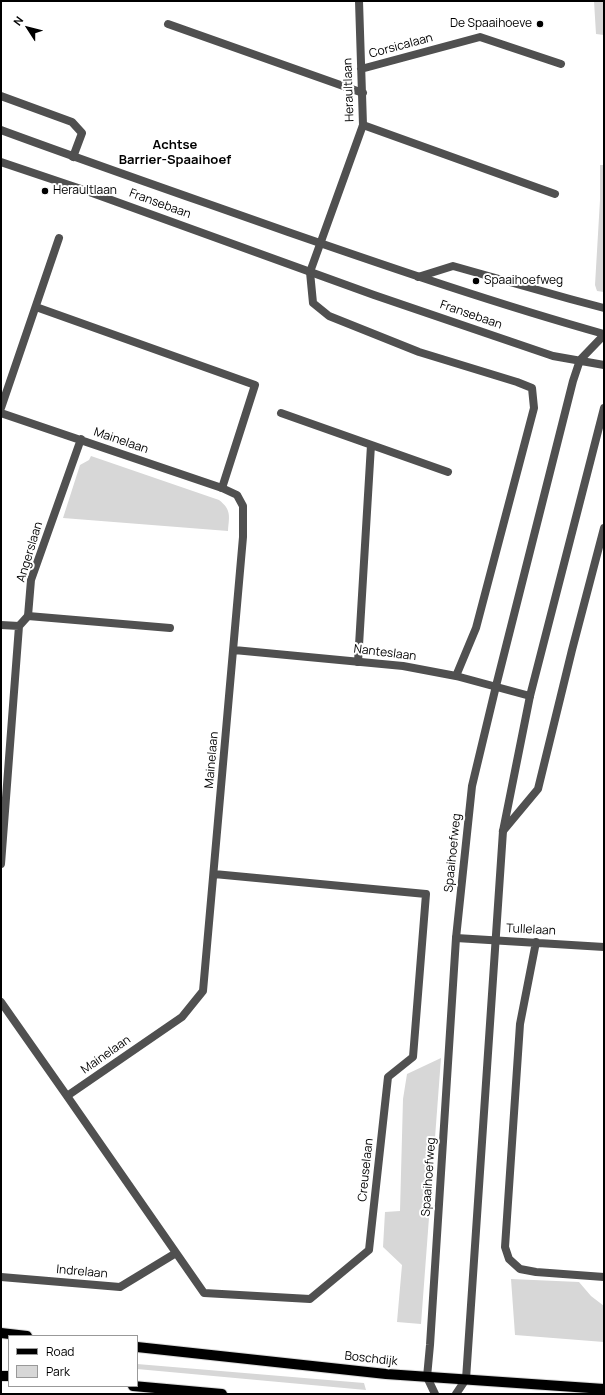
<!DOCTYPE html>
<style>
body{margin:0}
#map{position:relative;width:605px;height:1395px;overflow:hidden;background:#fff;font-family:Manrope,sans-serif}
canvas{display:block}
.frame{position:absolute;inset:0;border:2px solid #000;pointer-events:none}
.legend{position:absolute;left:8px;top:1335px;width:130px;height:52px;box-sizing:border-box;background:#fff;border:1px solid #999;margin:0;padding:5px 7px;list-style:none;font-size:12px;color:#000}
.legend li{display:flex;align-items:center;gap:8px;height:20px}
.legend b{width:20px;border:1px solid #999}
.north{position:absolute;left:8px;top:8px;width:40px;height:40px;-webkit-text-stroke:3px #fff;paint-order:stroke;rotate:306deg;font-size:11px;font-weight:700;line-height:16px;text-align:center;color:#000}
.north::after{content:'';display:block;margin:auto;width:14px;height:18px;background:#000;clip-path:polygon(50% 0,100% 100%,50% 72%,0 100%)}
</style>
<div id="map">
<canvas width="605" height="1395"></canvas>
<div class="frame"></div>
<ul class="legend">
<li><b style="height:5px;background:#000"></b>Road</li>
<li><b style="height:11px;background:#d7d7d7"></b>Park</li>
</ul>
<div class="north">N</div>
</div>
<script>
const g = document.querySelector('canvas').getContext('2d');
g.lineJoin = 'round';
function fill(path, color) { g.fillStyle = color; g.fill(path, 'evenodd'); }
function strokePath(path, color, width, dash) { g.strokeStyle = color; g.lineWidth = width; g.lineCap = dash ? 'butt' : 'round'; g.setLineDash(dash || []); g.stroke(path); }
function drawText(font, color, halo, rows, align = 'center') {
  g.font = font + ' Manrope,sans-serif'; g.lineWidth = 4; g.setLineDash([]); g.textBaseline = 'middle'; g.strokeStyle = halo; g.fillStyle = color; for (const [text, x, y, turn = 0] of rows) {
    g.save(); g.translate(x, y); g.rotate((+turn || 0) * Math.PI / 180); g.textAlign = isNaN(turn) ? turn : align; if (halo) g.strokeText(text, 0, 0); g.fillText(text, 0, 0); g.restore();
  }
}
fill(new Path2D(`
 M594 1H604V35L596 34Z
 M600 165H604V292L597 291 595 285 600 200Z
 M91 456 219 500C232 510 229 517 228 531L63 518 80 465 89 460Z
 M441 1058 421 1324 397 1322 402 1265 383 1247 385 1212 400 1211 403 1099 407 1074Z
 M511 1279 579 1282 591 1296 604 1306V1342L515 1335Z
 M137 1364 364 1383 366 1390 137 1369Z`), '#d7d7d7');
const primary = new Path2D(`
 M1 1333 27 1336
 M137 1347 386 1374 604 1389
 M1 1376H9
 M133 1386 222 1394`);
strokePath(primary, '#dbdbdb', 12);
strokePath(new Path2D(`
 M168 24 363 93
 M363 125 555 194
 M36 307 255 385 222 488
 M1 408 59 238
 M281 413 448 472
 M28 616 170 628
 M358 662 371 445`), '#505050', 8);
strokePath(new Path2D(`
 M359 1 363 125 310 272 313 303 329 316 419 352 517 382 532 388 534 408 476 628 456 676
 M361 69 480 37 561 64
 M1 96 72 122 82 133 73 157
 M418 277 453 266 570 299 604 308
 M1 413 222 488 237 495 243 506V537L203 991 182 1017 67 1096 1 1002
 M1 625 19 626
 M234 650 403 666 456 676 530 696
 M503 831 538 789 572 650 604 528
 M1 864 19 626 28 616 31 580 81 439
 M456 938 604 947
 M536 942 520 1024 505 1247 509 1259 520 1269 536 1272 604 1277
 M67 1096 204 1293 310 1299 369 1250 388 1077 413 1057 426 894 214 874
 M1 1277 120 1287 176 1253`), '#505050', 8);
strokePath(new Path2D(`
 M1 130C96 165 192 198 288 232 392 268 497 304 604 334
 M1 162 81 189 374 295 553 356 604 365
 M435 1394 427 1377 430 1345 456 938 472 786 496 686 573 381 580 360 604 335
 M456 1394 466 1379 503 831 530 696 604 408`), '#505050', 8);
strokePath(primary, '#000', 10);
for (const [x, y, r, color] of [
 [540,24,4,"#000"],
 [45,191,4,"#000"],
 [476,281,4,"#000"]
]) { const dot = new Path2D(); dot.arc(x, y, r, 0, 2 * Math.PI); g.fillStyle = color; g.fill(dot); strokePath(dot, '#fff', 1.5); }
drawText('12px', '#000', '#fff', [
 ["De Spaaihoeve",532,24,"right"],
 ["Heraultlaan",53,191],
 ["Spaaihoefweg",484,281]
], 'left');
drawText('12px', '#000', '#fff', [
 ["Corsicalaan",401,46,-15],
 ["Heraultlaan",349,90,-92],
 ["Fransebaan",160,204,20],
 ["Fransebaan",471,315,19],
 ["Mainelaan",121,441,19],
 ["Angerslaan",30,552,-73],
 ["Nanteslaan",385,653,7],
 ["Mainelaan",212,760,-85],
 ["Spaaihoefweg",453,853,-84],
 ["Tullelaan",531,930,3],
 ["Mainelaan",106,1055,-35],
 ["Creuselaan",366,1170,-84],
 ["Spaaihoefweg",429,1177,-86],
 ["Indrelaan",82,1272,5],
 ["Boschdijk",371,1359,6]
]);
drawText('bold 13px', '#000', '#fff', [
 ["Achtse",175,145],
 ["Barrier-Spaaihoef",175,160]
]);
</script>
